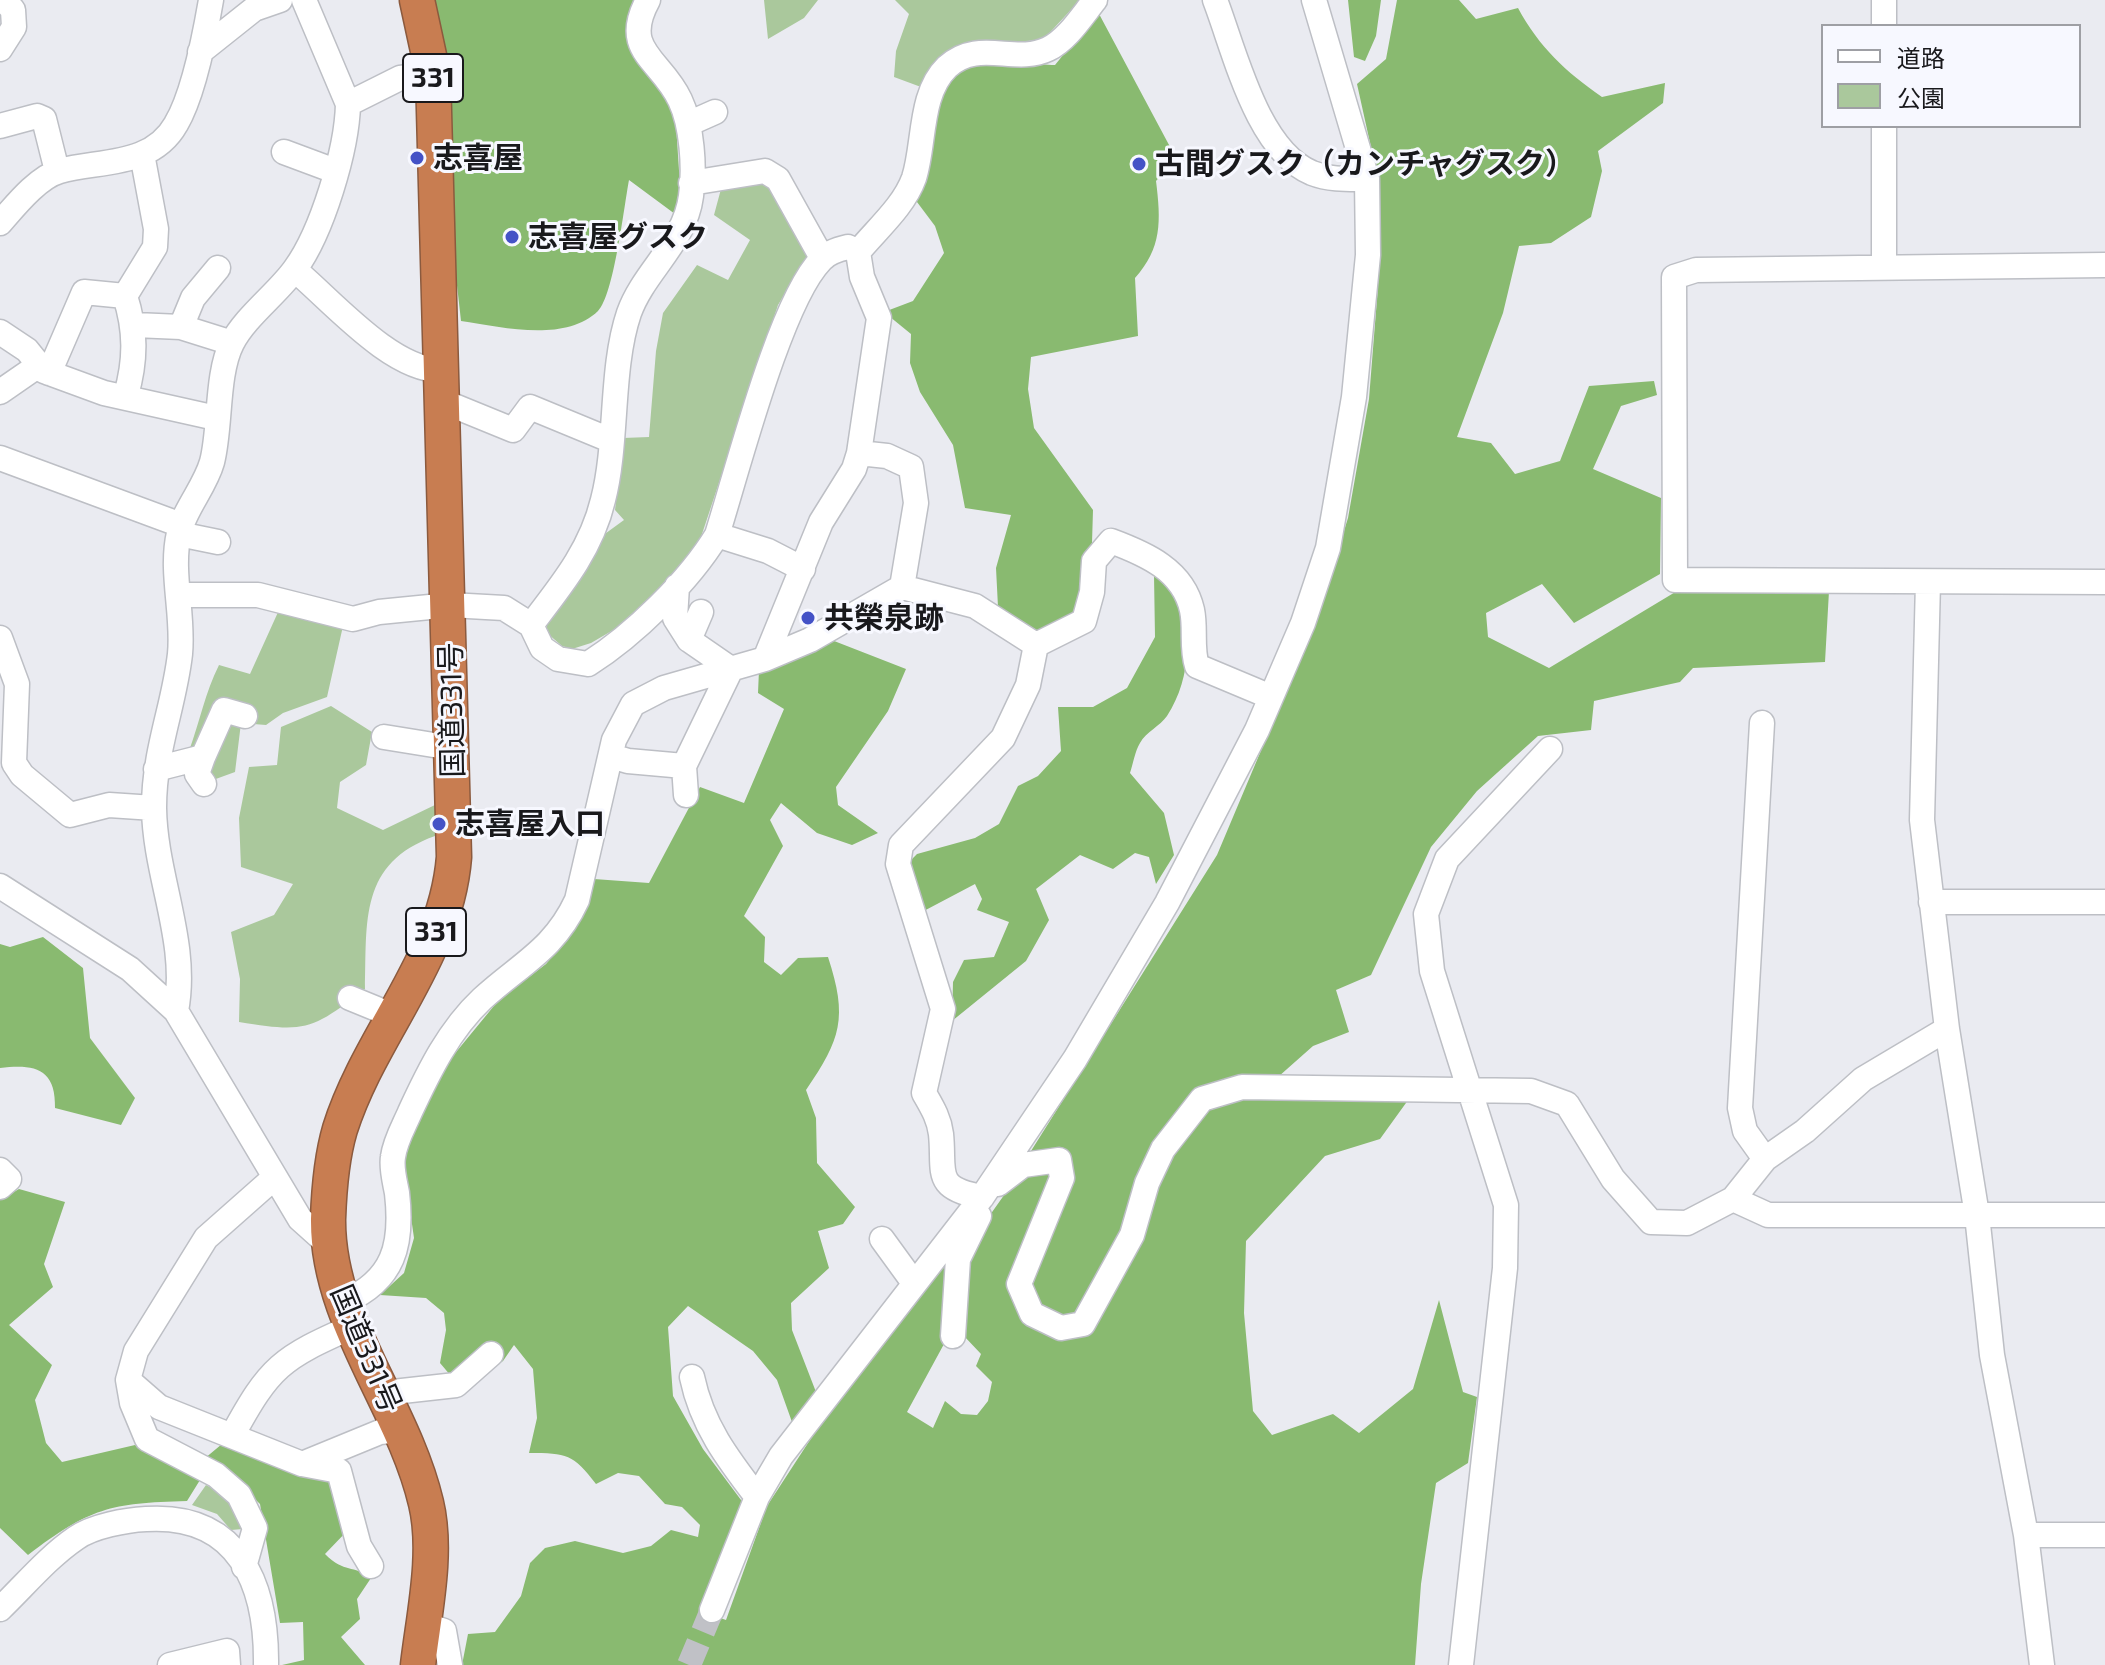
<!DOCTYPE html>
<meta charset="utf-8">
<style>
body{margin:0}
#map{position:relative;width:2105px;height:1665px;overflow:hidden;background:#eaebf1;font-family:"Exo 2","Noto Sans JP",sans-serif}
canvas{display:block}
.legend{position:absolute;left:1821px;top:24px;width:260px;height:104px;box-sizing:border-box;background:#f7f8ff;border:2px solid #9e9fa4;margin:0;padding:10px 14px;list-style:none;font-size:24px;color:#19191c}
.legend li{display:flex;align-items:center;gap:16px;height:40px}
.legend b{width:40px;border:2px solid #9e9fa4}
</style>
<div id="map">
<canvas width="2105" height="1665"></canvas>
<ul class="legend">
<li><b style="height:10px;background:#fff"></b>道路</li>
<li><b style="height:22px;background:#aac89c"></b>公園</li>
</ul>
</div>
<script>
const g = document.querySelector('canvas').getContext('2d');
g.lineJoin = 'round';
function fill(path, color) { g.fillStyle = color; g.fill(path, 'evenodd'); }
function strokePath(path, color, width, dash) { g.strokeStyle = color; g.lineWidth = width; g.lineCap = dash ? 'butt' : 'round'; g.setLineDash(dash || []); g.stroke(path); }
function drawText(font, color, halo, rows, align = 'center') {
  g.font = font + ' "Exo 2","Noto Sans JP",sans-serif'; g.lineWidth = 6; g.setLineDash([]); g.textBaseline = 'middle'; g.strokeStyle = halo; g.fillStyle = color; for (const [text, x, y, turn = 0] of rows) {
    g.save(); g.translate(x, y); g.rotate((+turn || 0) * Math.PI / 180); g.textAlign = isNaN(turn) ? turn : align; if (halo) g.strokeText(text, 0, 0); g.fillText(text, 0, 0); g.restore();
  }
}
fill(new Path2D(`
 M764 0H818L804 18 768 39Z
 M895 0H1080L1043 40 967 45 921 87 894 77 896 51 909 14Z
 M757 180 770 184 809 253 778 305 701 537 678 572 615 629 591 643 572 649 562 646 547 633V622L602 536 624 520 615 510 623 438 649 437 656 351 663 313 697 265 728 280 750 240 714 215 721 189Z
 M279 610 343 626 327 697 283 713 266 725 241 723 235 772 213 780 189 751C200 721 205 693 219 665L250 674Z
 M331 706 372 732 366 765 340 782 337 808 383 830 437 804 435 836C359 863 367 921 365 989 312 1030 306 1033 239 1022L240 979 231 932 274 915 293 884 241 867 239 818 249 767 277 765 281 727Z
 M206 1485 226 1495 243 1529 231 1530 217 1514 192 1505Z`), '#aac89c');
fill(new Path2D(`
 M433 0H635L626 23 630 45 675 109 680 186 675 214 629 180C624 206 614 295 598 311 565 343 501 327 461 321 458 290 453 259 452 228 448 151 455 76 433 0Z
 M1348 0H1381L1376 36 1365 61 1354 57Z
 M1397 0H1459L1476 19 1518 8C1539 47 1566 72 1602 97L1665 83 1663 103 1598 151 1602 171 1591 217 1551 243 1519 246 1503 313 1457 437 1491 443 1515 474 1560 461 1589 386 1654 381 1657 395 1621 406 1593 469 1661 498 1660 574 1574 623 1542 584 1486 613 1488 637 1549 668 1677 591H1829L1825 662 1693 668 1680 682 1594 701 1591 730 1538 736 1477 791 1431 847 1371 975 1336 990 1349 1032 1313 1046 1278 1077 1190 1095 1079 1314 1058 1319 1038 1305 1026 1279 1064 1150 1031 1151 1217 855 1316 620 1348 518 1369 399 1378 286 1380 188 1357 84 1386 59Z
 M1098 12 1176 158 1156 181C1161 221 1162 248 1135 278L1138 336 1031 357 1028 389 1034 428 1093 510 1092 543 1075 612 1040 632 998 607 996 568 1011 515 965 508 953 445 920 392 910 363 911 334 884 312 913 301 944 253 935 226 914 198C923 162 934 72 974 61 988 58 1036 65 1055 65Z
 M1154 575 1174 584C1192 627 1193 676 1167 716 1160 726 1146 732 1140 743 1135 751 1133 764 1130 773L1164 813 1174 855 1156 884 1149 857 1135 853 1113 869 1080 855 1036 889 1049 920 1026 961 952 1021 953 982 964 960 994 957 1009 922 977 910 982 899 975 884 920 913 907 864 917 854 975 838 999 824 1018 786 1038 776 1061 751 1058 707H1093L1127 688 1155 637Z
 M829 639 906 669 888 711 836 787 838 805 878 833 852 845 817 833 781 803 770 820 783 846 744 916 765 937 764 962 781 975 798 958 828 957C848 1018 841 1039 806 1090L816 1118 817 1163 855 1207 843 1224 818 1231 829 1268 791 1303 792 1330 816 1392 792 1422 777 1380 753 1351 688 1306 668 1327 673 1396 703 1449 744 1504 700 1611 726 1620 767 1506 836 1400 950 1258 942 1318 944 1344 907 1412 933 1428 945 1401 961 1414 977 1415 988 1401 992 1382 976 1366 981 1354 964 1336 967 1263 990 1215 1014 1181 1050 1168 1053 1177 1010 1281 1025 1319 1085 1333 1171 1151 1207 1106 1244 1094 1411 1096 1380 1139 1325 1156 1246 1241 1244 1313 1253 1411 1272 1435 1333 1414 1359 1433 1413 1389 1439 1300 1463 1392 1477 1397 1468 1463 1436 1483 1421 1584 1415 1665H462L468 1634 495 1632 521 1596 530 1563 545 1548 575 1541 623 1553 651 1546 671 1530 698 1537 700 1525 682 1507 665 1504 639 1476 618 1473 596 1484C573 1454 567 1453 529 1453L537 1418 533 1369 514 1345 503 1361 462 1389 440 1363 446 1330 444 1313 426 1298 380 1295 404 1273 414 1238 403 1161 418 1118 452 1057 498 1001 546 964 576 928 594 879 649 883 700 787 744 803 784 709 758 693 759 670Z
 M43 937 83 968 90 1038 135 1098 121 1125 55 1108C56 1068 34 1064 0 1068V944L10 947Z
 M19 1189 65 1202 44 1264 53 1287 9 1325 52 1365 35 1400 46 1443 62 1462 135 1445 200 1480 187 1501C110 1503 90 1508 28 1555L0 1528V1200Z
 M222 1444 334 1476 348 1530 325 1554C345 1574 353 1564 371 1578L357 1599 360 1619 341 1637 365 1665H282L304 1660 303 1622 280 1623 260 1504 228 1473 204 1459Z`), '#89ba70');
strokePath(new Path2D(`
 M689 1665 712 1610`), '#c0c1c6', 24, [24, 12]);
const minor = new Path2D(`
 M304 0 348 104
 M1215 0C1235 52 1257 150 1312 173 1330 180 1348 179 1367 179
 M1884 26V0
 M0 49 14 27 13 10 4 0
 M200 52 254 9 280 0
 M688 124 715 112
 M0 126 37 116 44 119 57 171
 M1884 126V266
 M284 152 335 171
 M691 183 765 171 778 179 822 258
 M0 223C15 206 38 177 60 171 100 160 152 167 176 124 194 94 205 35 211 0
 M858 252C877 229 904 206 914 178 925 144 919 94 947 67 978 38 1015 65 1048 49 1067 40 1082 16 1095 0
 M2105 265 1696 270 1674 277 1675 580 2105 582
 M295 270C332 301 392 371 441 370
 M125 296 155 247 156 229 142 154
 M135 325 181 327 232 343
 M181 327 193 298 218 268
 M0 332 27 350 44 371 104 393 216 418
 M49 373 84 292 125 296C136 330 136 360 126 395
 M0 392 39 365
 M442 401 513 430 530 407 610 440
 M859 453 887 456 911 467 916 503 902 587
 M0 458 181 525
 M179 534 218 542
 M717 535 768 551 803 569
 M1928 582 1922 820 1947 1029 1977 1215 1992 1355 2026 1535 2042 1665
 M677 586 675 618 689 640 731 669 684 766 686 795
 M179 595H258L353 619 379 612 450 605 504 608 531 625 542 648 558 659 588 664C634 635 689 581 717 535 737 472 780 302 821 260 828 252 839 249 848 247L858 252 862 277 879 318 859 453 854 469 821 522 765 659
 M531 625C561 586 591 550 603 500 618 443 610 369 629 313 644 271 685 243 691 196 695 168 692 125 680 100 661 59 620 51 648 0
 M0 638 17 684 14 763 22 775 70 815 109 805 154 808
 M689 640 701 612
 M1036 645 1084 621 1092 592 1094 561 1111 541C1146 554 1183 570 1192 610 1196 629 1191 647 1197 666L1271 697
 M1762 723 1740 1108 1745 1131 1765 1159
 M384 737 452 748
 M611 756 628 761 684 766
 M203 757 197 774 204 784
 M156 769 203 757 224 710 245 716
 M0 886 130 969 176 1011 300 1219 329 1245
 M1931 902H2105
 M350 998 394 1016
 M176 1011C189 942 155 877 154 808 154 750 174 707 180 654 184 614 170 572 179 533 185 508 205 487 212 462 221 428 216 374 232 343 245 317 278 293 295 269 322 232 347 150 348 104L400 78 433 74
 M0 1170 9 1179 0 1187
 M998 1184 1023 1165 1059 1160 1062 1178 1019 1284 1032 1314 1061 1328 1083 1324 1132 1235 1147 1183 1163 1149 1202 1099 1242 1087 1531 1091 1567 1104 1613 1179 1651 1222 1687 1223 1733 1199 1765 1159 1805 1131 1863 1079 1947 1029
 M1733 1199 1768 1215H2105
 M882 1239 914 1283
 M344 1302C394 1280 403 1245 397 1193 395 1182 391 1168 393 1157 395 1141 404 1126 410 1112 429 1071 449 1030 482 999 520 964 554 950 577 900L614 740 633 704 664 688 765 659 810 640 902 587 975 606 1036 645 1028 685 1003 738 901 845 898 864 943 1009 924 1093C932 1107 939 1118 941 1134 945 1172 932 1188 982 1197
 M953 1336 958 1259 979 1216
 M692 1377C702 1425 727 1458 757 1497
 M128 1380 159 1407 302 1464 380 1432 401 1430
 M384 1393 456 1385 491 1354
 M232 1436C270 1366 281 1358 354 1326
 M302 1464 339 1471 359 1546 371 1566
 M2026 1535H2105
 M244 1567 255 1528 239 1495 216 1475 147 1439 132 1403 128 1380 136 1351 206 1238 275 1177
 M0 1609C24 1586 48 1557 76 1538 93 1526 126 1520 146 1519 239 1513 267 1585 266 1665
 M712 1610 757 1497 781 1456 982 1197 1075 1059 1167 903 1257 730 1303 623 1328 548 1354 397 1368 255 1367 179 1314 0
 M423 1624 444 1631 450 1665
 M170 1665 227 1651 228 1665
 M1461 1665 1505 1268 1506 1205 1432 971 1426 914 1447 859 1550 749`);
const highway = new Path2D(`
 M417 0 433 74 454 857C446 959 370 1034 340 1129 332 1156 329 1190 328 1219 327 1321 403 1405 426 1503 438 1553 424 1614 418 1665`);
strokePath(minor, '#bdbfc5', 27);
strokePath(highway, '#8b5a3e', 37);
strokePath(minor, '#fff', 24);
strokePath(highway, '#c87d51', 34);
for (const [x, y, r, color] of [
 [417,158,8,"#4452c6"],
 [1139,164,8,"#4452c6"],
 [512,237,8,"#4452c6"],
 [808,618,8,"#4452c6"],
 [439,824,8,"#4452c6"]
]) { const dot = new Path2D(); dot.arc(x, y, r, 0, 2 * Math.PI); g.fillStyle = color; g.fill(dot); strokePath(dot, '#f7f8ff', 3); }
for (const [x, y, w] of [
 [433,78,60],
 [436,932,60]
]) { const box = new Path2D(); box.roundRect(x - w / 2, y - 24, w, 48, 6); g.fillStyle = '#f7f8ff'; g.fill(box); strokePath(box, '#19191c', 2); }
drawText('bold 28px', '#19191c', null, [
 ["331",433,78],
 ["331",436,932]
]);
drawText('bold 30px', '#19191c', '#f7f8ff', [
 ["志喜屋",433,158],
 ["古間グスク（カンチャグスク）",1155,164],
 ["志喜屋グスク",528,237],
 ["共榮泉跡",824,618],
 ["志喜屋入口",455,824]
], 'left');
drawText('30px', '#19191c', '#f7f8ff', [
 ["国道331号",452,710,-91],
 ["国道331号",366,1349,67]
]);
</script>
